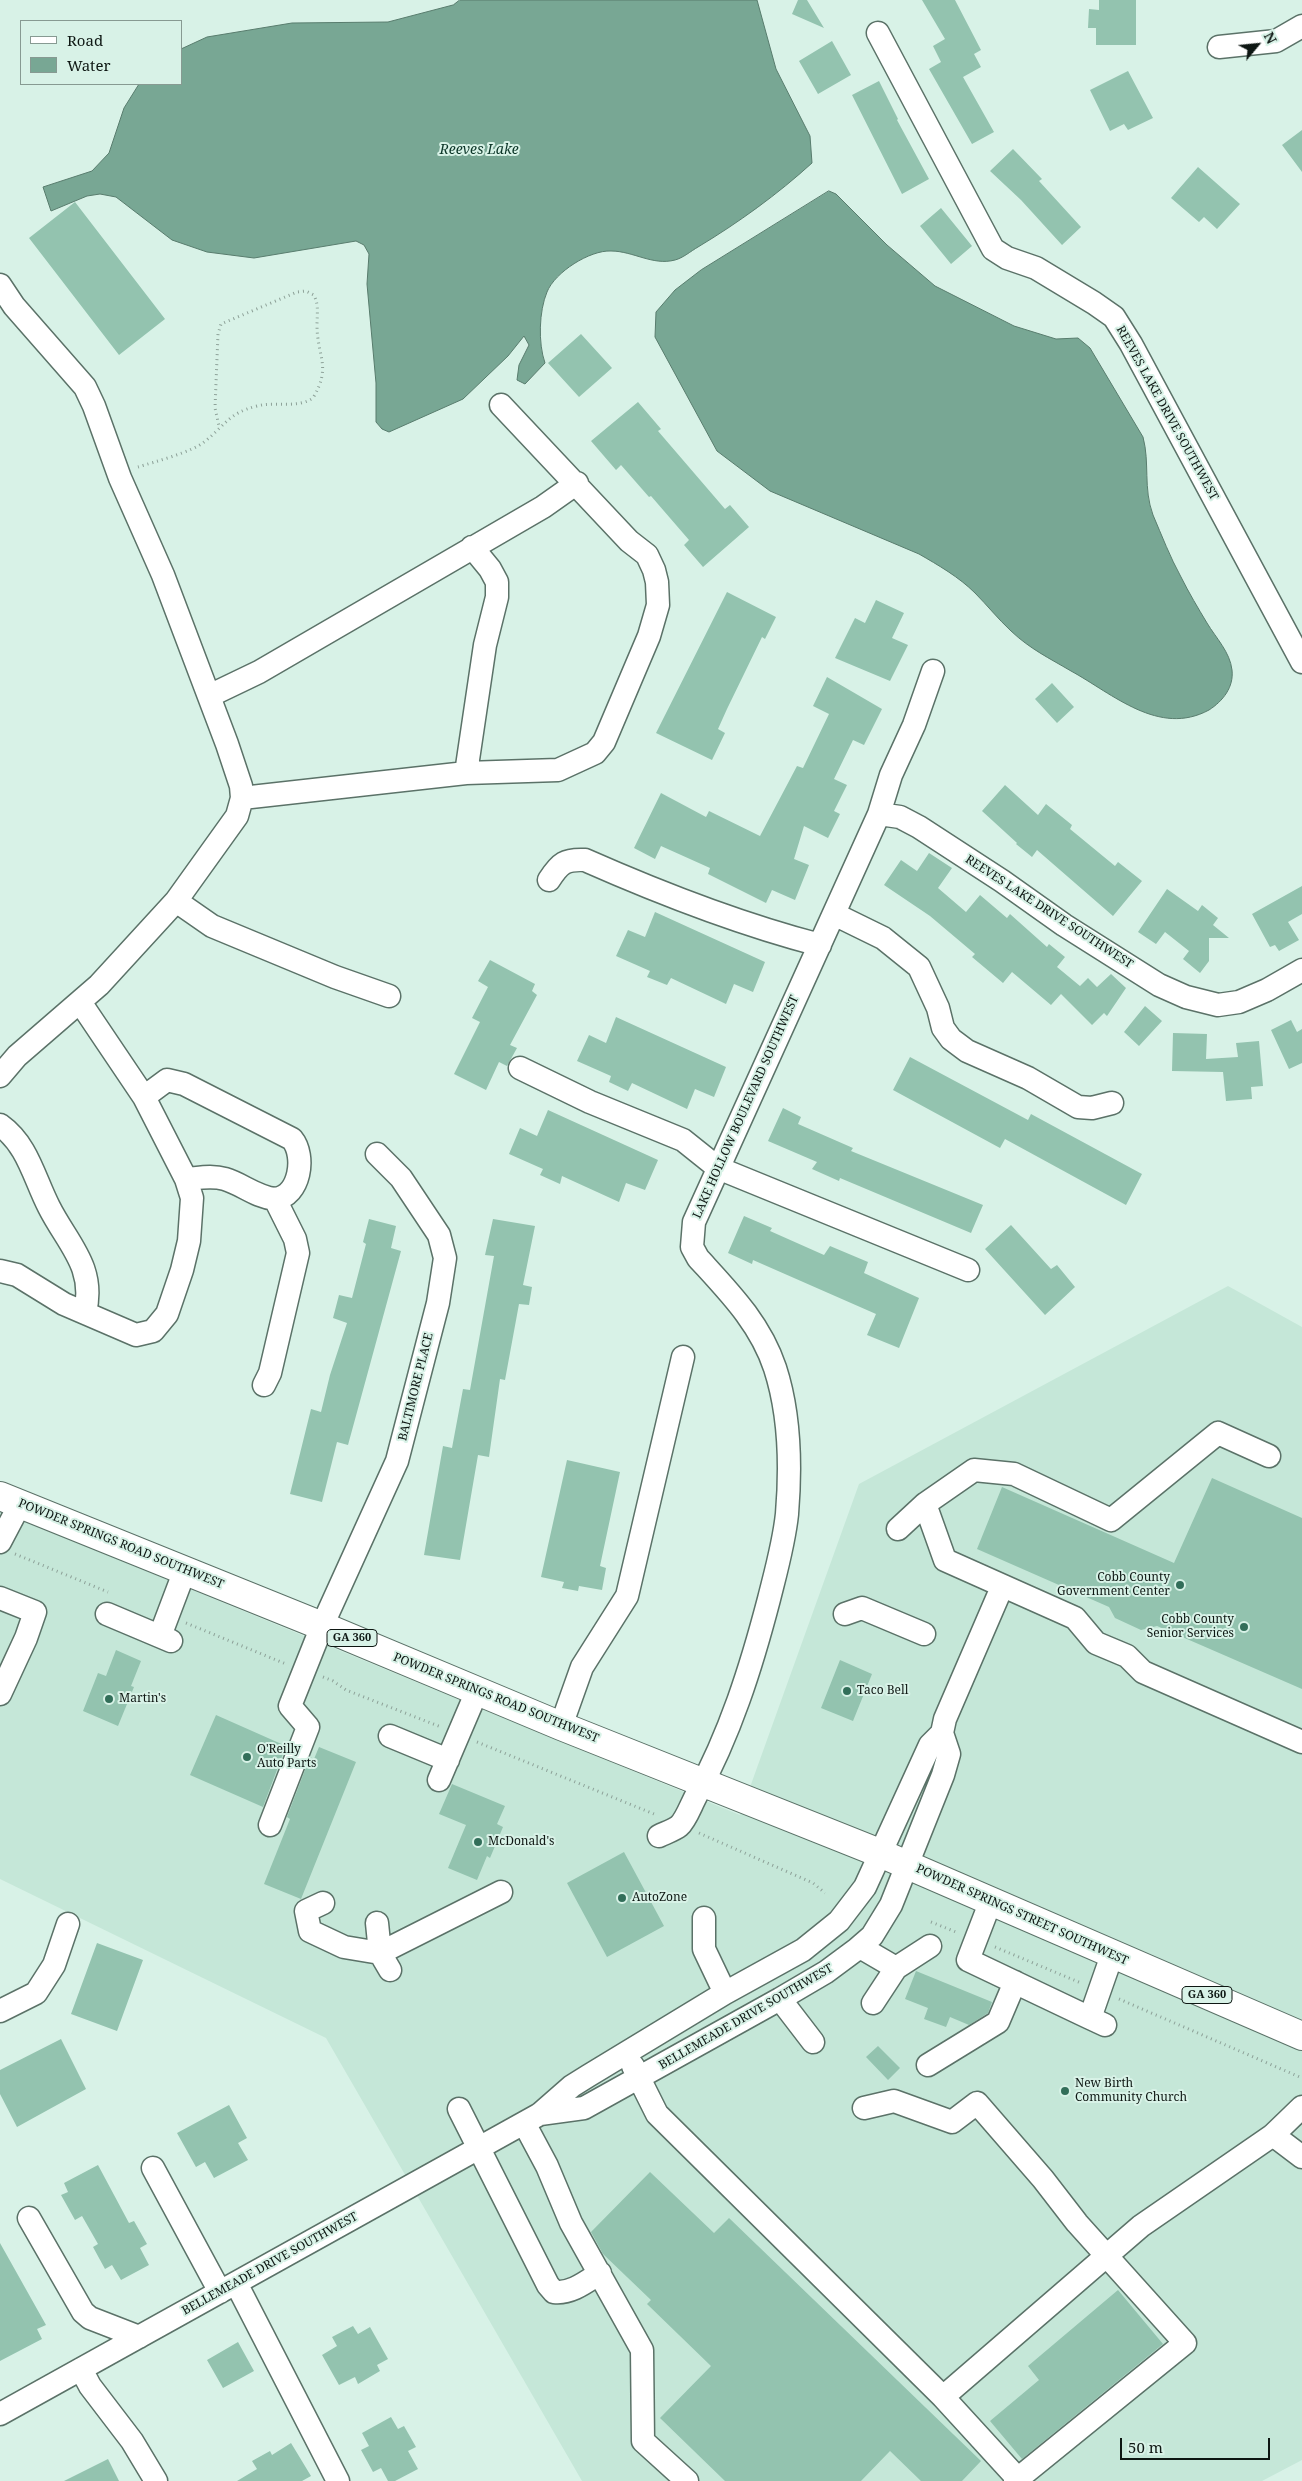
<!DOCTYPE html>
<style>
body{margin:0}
#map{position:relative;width:1302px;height:2481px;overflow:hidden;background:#d8f2e7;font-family:"Noto Serif",serif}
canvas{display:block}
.legend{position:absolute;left:20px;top:20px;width:162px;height:65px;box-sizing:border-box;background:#d8f2e7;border:1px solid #879a92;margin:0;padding:6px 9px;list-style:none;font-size:15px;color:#0e1713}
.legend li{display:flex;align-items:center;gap:10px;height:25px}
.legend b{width:25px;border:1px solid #879a92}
.north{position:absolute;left:1232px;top:20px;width:50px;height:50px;-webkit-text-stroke:4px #d8f2e7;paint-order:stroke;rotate:62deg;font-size:14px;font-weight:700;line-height:20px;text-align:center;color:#0e1713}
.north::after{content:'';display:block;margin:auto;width:18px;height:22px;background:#0e1713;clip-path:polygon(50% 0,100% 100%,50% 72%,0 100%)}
.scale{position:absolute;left:1120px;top:2438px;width:150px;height:22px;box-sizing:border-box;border:2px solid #0e1713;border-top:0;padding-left:6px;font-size:15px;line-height:18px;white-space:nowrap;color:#0e1713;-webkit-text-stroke:4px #d8f2e7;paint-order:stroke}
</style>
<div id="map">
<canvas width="1302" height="2481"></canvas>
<ul class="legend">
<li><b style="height:6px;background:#fff"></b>Road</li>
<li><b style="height:14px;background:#78a794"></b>Water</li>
</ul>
<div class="north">N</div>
<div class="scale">50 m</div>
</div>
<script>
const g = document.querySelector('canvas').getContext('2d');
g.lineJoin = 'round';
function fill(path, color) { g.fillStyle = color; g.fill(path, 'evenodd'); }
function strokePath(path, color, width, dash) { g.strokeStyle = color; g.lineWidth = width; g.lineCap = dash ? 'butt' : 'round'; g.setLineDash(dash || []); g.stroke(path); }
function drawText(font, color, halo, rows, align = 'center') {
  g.font = font + ' "Noto Serif",serif'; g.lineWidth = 4; g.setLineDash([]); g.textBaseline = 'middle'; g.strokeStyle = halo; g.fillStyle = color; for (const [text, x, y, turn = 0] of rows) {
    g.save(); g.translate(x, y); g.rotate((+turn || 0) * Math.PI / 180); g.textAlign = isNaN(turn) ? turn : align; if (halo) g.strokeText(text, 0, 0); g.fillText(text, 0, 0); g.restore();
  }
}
fill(new Path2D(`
 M1228 1286 1302 1327V2460L1262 2481H582L326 2038 0 1879V1511L740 1815 859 1484Z`), '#c5e7d8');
const water = new Path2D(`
 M460 0H757L776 69 810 136 812 163C778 194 738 223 698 247 691 251 683 258 675 260 653 266 633 251 611 251 590 250 555 272 547 292 539 311 538 343 545 363L525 384 517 380 519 365 529 345 524 336 508 356 463 399 389 432 382 429 376 422V383L367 284 369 254 364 245 356 241 254 258 207 252 172 240 116 197 100 194 87 196 51 211 43 187 92 171 109 153 124 108 139 84H181V49L207 37 292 23 388 22 453 5Z
 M829 191 836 194 887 245 935 286 1014 326 1056 339 1078 338 1090 348 1143 437C1150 463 1143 488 1153 515 1162 536 1170 557 1181 577 1189 593 1198 608 1207 623 1216 638 1230 652 1232 670 1234 687 1223 701 1209 710 1159 737 1113 694 1071 671 1049 658 1030 649 1011 631 998 619 987 605 975 593 959 577 938 565 919 554L770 491 717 451 655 337 656 312 675 290 701 270Z`);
fill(water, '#78a794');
strokePath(water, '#587c6d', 1);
fill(new Path2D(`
 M798 0H807L824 28 792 14Z
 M922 0H955L981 50 974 54 981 67 963 77 994 132 972 144 929 69 941 62 933 46 945 39Z
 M1099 0H1136V45H1096V28H1088L1089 9 1099 10Z
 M832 41 851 75 818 94 799 61Z
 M1128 71 1153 118 1128 130 1124 124 1110 131 1090 90Z
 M879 81 898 119 897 120 929 179 902 194 852 95Z
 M1302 130V172L1282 145Z
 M1013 149 1042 179 1039 181 1081 227 1062 245 1021 200 990 171Z
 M1198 167 1240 204 1217 229 1204 217 1199 222 1171 198Z
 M75 202 165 319 119 355 29 238Z
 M941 208 972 246 951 264 920 226Z
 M581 334 612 368 579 397 548 363Z
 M638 402 661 429 658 431 725 509 730 505 749 527 703 567 684 545 689 540 651 496 649 497 621 465 616 470 591 441Z
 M727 592 776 617 765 639 762 637 727 709 718 729 725 733 712 760 656 733Z
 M876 600 904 613 892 638 908 645 890 681 835 658 855 618 865 623Z
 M827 677 882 709 864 745 853 740 834 779 847 785 834 811 840 814 828 838 804 826 794 859 809 865 795 900 772 890 766 903 708 874 710 868 661 846 655 859 634 848 661 793 706 817 709 811 760 836 797 766 803 768 829 714 813 706Z
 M1052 683 1074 707 1057 723 1035 699Z
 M1005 785 1038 815 1046 804 1072 825 1070 829 1115 866 1118 862 1142 881 1113 916 1037 850 1032 857 1016 844 1017 843 982 811Z
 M929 853 952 868 938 888 966 912 980 895 1007 918 1010 914 1047 947 1049 944 1065 957 1057 967 1080 986 1088 978 1097 987 1111 974 1126 988 1107 1016 1104 1013 1092 1025 1061 994 1051 1005 1012 972 1003 983 972 957 975 954 930 916 884 885 901 860 917 871Z
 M1302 886V914L1288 922 1299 940 1279 951 1275 945 1270 947 1252 914Z
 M1167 889 1198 911 1202 905 1218 918 1213 925 1229 938H1209V961L1200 973 1183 959 1189 951 1165 932 1156 944 1138 932Z
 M655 912 765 962 753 992 734 984 726 1004 671 978 667 985 647 977 650 971 616 956 628 930 645 937Z
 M490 960 535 984 532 991 537 995 510 1045 517 1048 507 1066 499 1062 486 1090 454 1074 480 1022 472 1018 488 987 478 981Z
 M1145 1006 1162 1021 1139 1046 1124 1032Z
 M616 1017 726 1067 714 1097 695 1089 687 1109 632 1083 628 1091 609 1082 611 1076 577 1061 589 1035 606 1043Z
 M1291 1020 1297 1032 1302 1029V1063L1289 1069 1271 1030Z
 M1173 1033 1207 1034 1206 1059 1238 1057 1236 1043 1259 1041 1263 1086 1251 1087 1252 1099 1226 1101 1223 1072 1172 1071Z
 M910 1057 1028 1120 1031 1114 1142 1174 1126 1205 1005 1139 1000 1148 893 1090Z
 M783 1108 801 1117 798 1124 853 1148 851 1151 983 1205 971 1233 840 1178 839 1181 812 1169 817 1162 768 1141Z
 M548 1110 658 1160 645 1190 626 1183 619 1202 562 1176 560 1184 540 1175 543 1169 509 1154 520 1128 537 1136Z
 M744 1216 772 1228 770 1231 824 1255 830 1246 868 1262 864 1273 919 1298 899 1348 867 1335 876 1314 753 1260 752 1264 728 1253Z
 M369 1219 396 1226 391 1248 401 1251 348 1445 337 1442 322 1502 290 1494 311 1409 321 1412 330 1375 347 1323 333 1318 339 1295 352 1298 366 1244 363 1242Z
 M493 1219 535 1226 523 1285 532 1287 529 1305 519 1304 505 1380 500 1379 489 1457 478 1455 460 1560 424 1555 443 1446 452 1448 463 1389 470 1390 494 1256 485 1255Z
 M1011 1225 1051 1269 1057 1265 1075 1287 1045 1315 985 1249Z
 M567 1460 620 1472 600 1566 606 1568 602 1590 579 1586 578 1591 562 1588 564 1582 541 1577Z
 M1212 1478 1302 1518V1689L1157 1626 1141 1630 1115 1618 1109 1607 977 1549 1002 1487 1174 1563Z
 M116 1650 141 1661 131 1686 134 1687 118 1726 83 1711 98 1673 106 1676Z
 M840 1660 872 1674 853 1721 821 1708Z
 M216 1715 286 1746 263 1807 190 1775Z
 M319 1747 356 1762 301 1899 264 1884 290 1819 287 1817 310 1757 314 1759Z
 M452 1784 505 1806 497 1824 503 1827 490 1858 487 1856 477 1880 448 1868 466 1825 439 1814Z
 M624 1852 664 1926 607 1957 567 1883Z
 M97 1943 143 1960 117 2031 71 2014Z
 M916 1971 992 2002 988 2013 969 2025 950 2017 946 2027 924 2019 928 2008 905 1999Z
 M61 2039 86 2089 17 2127 0 2094V2070Z
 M878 2046 900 2068 888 2080 866 2057Z
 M229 2105 247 2138 238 2143 248 2160 214 2178 205 2162 196 2167 177 2133Z
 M98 2165 129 2223 134 2221 147 2244 140 2248 149 2265 121 2280 112 2265 105 2269 93 2247 98 2244 82 2216 75 2220 61 2195 68 2192 64 2183Z
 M650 2172 714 2233 729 2218 981 2461 962 2481H921L890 2451 861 2481H725L660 2418 711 2366 647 2304 651 2300 603 2254 591 2232Z
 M0 2243 46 2325 37 2329 42 2339 0 2361Z
 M1118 2290 1163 2344 1022 2459 990 2421 1039 2380 1028 2366Z
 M353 2326 358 2334 370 2327 388 2359 377 2365 380 2371 358 2384 355 2377 339 2385 322 2355 337 2346 332 2337Z
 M238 2342 254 2371 223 2388 207 2360Z
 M391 2417 398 2429 404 2426 416 2447 408 2451 418 2469 395 2481H388L381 2468 373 2472 361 2450 369 2446 362 2433Z
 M291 2443 311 2476 302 2481H237L257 2469 252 2461 270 2451 272 2455Z
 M108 2459 119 2481H64Z`), '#93c3af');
const minor = new Path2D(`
 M878 33 993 249 1007 258 1036 268 1094 303 1114 317 1131 344 1302 662
 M1219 47 1276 41 1302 26
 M0 285 14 306 85 387 94 406 120 478 163 575 227 744 241 786 242 798 237 816 176 901 99 985 17 1056 0 1076
 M209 696 259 672 543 507 577 483
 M466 773 485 645 497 597V582L490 569 472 547
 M242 798 466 773 558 770 595 753 604 742 649 636 658 605 657 582 654 570 647 555 629 541 501 405
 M879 814 900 817 919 827 1002 881 1064 925 1159 985 1186 997 1218 1005 1239 1002 1267 990 1302 970
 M549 880C560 863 565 859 585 860 662 894 739 924 820 945
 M176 901 212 926 335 977 389 996
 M834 914 883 938 919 967 938 1008 943 1028 951 1039 967 1051 1028 1078 1078 1107 1092 1108 1112 1103
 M520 1068 590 1102 683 1140 718 1168 968 1270
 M144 1097 167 1080 184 1084 292 1139C306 1156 300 1196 275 1199
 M0 1125C28 1145 34 1178 49 1207 67 1243 96 1267 85 1312
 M186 1179C199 1178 212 1175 225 1179 242 1184 256 1197 275 1199L295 1239 298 1253 270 1373 264 1385
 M0 1271 17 1275 64 1304 136 1335 153 1331 167 1314 182 1270 189 1241 192 1198 186 1179 144 1097 80 1002
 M1269 1456 1218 1433 1111 1520 1014 1474 974 1470 925 1504 945 1560 1075 1618 1096 1643 1127 1656 1143 1672 1302 1742
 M898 1529 925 1504
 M0 1542 20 1504
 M0 1598 35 1612 26 1638 0 1694
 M107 1614 171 1641
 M845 1614 862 1608 924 1634
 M160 1636 185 1570
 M561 1726 582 1667 627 1596 683 1357
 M390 1736 448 1760
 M439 1780 477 1691
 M270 1825 308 1727 290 1706 322 1626 397 1461 438 1303 445 1258 439 1235 401 1178 377 1154
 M659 1836C665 1833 674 1830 679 1826 686 1820 691 1805 696 1796 730 1734 751 1668 769 1599 776 1571 784 1543 787 1514 791 1466 790 1414 775 1368 760 1323 729 1292 698 1258L692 1247 694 1222 879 814 891 775 914 725 933 671
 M323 1903 306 1911 310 1931 344 1947 380 1953 501 1892
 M990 1903 968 1960 1090 2018
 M704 1918V1949L725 1993
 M377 1923 380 1953 390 1970
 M860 1947 896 1968
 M780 1999 813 2042
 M873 2003 896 1968 930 1946
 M0 2011 36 1993 54 1965 68 1924
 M1105 2025 1090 2018 1112 1955
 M928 2065 998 2022 1015 1982
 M633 2066 657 2114 943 2397 1018 2479
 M864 2108 894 2101 952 2122 977 2103 1043 2179 1077 2223 1185 2343 1015 2481
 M459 2109 548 2285 554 2292C571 2294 586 2282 600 2273
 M540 2114 584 2108 780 1999 826 1972 857 1949 872 1936 891 1905 943 1775 949 1754 942 1733 945 1719 1002 1587
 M524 2123 547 2166 571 2223 642 2350 643 2441 687 2481
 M1273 2135 1302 2157
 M153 2168 220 2292
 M29 2218 83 2312 90 2318 139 2337
 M236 2283 338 2481
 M81 2369 90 2386 132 2441 156 2481
 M943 2397 1141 2226 1273 2135 1302 2107
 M0 2414 540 2114 572 2086 588 2076 725 1993 803 1950 839 1921 865 1887 930 1745 942 1733`);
const major = new Path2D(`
 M0 1496 322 1626 561 1726 882 1854 1302 2036`);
strokePath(minor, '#5b7268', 25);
strokePath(major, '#5b7268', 30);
strokePath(new Path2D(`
 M138 467C154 462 192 452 204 442 225 426 228 413 257 406 276 401 297 409 313 398 332 366 317 357 317 325 317 313 319 306 314 295L306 291 297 292 221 324 218 334 215 408 219 426
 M15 1554 108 1592
 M186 1623 286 1664
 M323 1677 333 1681 346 1690 441 1727
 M477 1742 654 1814
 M699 1833 813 1883 825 1893
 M931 1922 956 1932
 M995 1947 1081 1983
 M1119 1999 1302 2078`), '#8da198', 3, [1, 4]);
strokePath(minor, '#fff', 22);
strokePath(major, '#fff', 28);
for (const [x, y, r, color] of [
 [1180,1585,5,"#326e59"],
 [1244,1627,5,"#326e59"],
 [847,1691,5,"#326e59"],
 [109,1699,5,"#326e59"],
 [247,1757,5,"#326e59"],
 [478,1842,5,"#326e59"],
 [622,1898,5,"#326e59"],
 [1065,2091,5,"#326e59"]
]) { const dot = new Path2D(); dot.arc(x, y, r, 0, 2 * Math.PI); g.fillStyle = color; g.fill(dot); strokePath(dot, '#d8f2e7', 2); }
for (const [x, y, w] of [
 [352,1638,50],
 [1207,1995,50]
]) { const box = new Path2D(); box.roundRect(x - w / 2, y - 8.5, w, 17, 4); g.fillStyle = '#d8f2e7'; g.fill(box); strokePath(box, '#0e1713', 1); }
drawText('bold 11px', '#0e1713', null, [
 ["GA 360",352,1638],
 ["GA 360",1207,1995]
]);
drawText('12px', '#0e1713', '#d8f2e7', [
 ["REEVES LAKE DRIVE SOUTHWEST",1167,413,61],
 ["REEVES LAKE DRIVE SOUTHWEST",1049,912,33],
 ["LAKE HOLLOW BOULEVARD SOUTHWEST",746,1107,-66],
 ["BALTIMORE PLACE",416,1387,-76],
 ["POWDER SPRINGS ROAD SOUTHWEST",121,1544,22],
 ["POWDER SPRINGS ROAD SOUTHWEST",496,1698,22],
 ["POWDER SPRINGS STREET SOUTHWEST",1022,1915,24],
 ["BELLEMEADE DRIVE SOUTHWEST",746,2017,-30],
 ["BELLEMEADE DRIVE SOUTHWEST",270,2264,-29]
]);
drawText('12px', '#0e1713', '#d8f2e7', [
 ["Cobb County",1170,1578,"right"],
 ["Government Center",1170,1592,"right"],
 ["Cobb County",1234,1620,"right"],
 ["Senior Services",1234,1634,"right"],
 ["Taco Bell",857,1691],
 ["Martin's",119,1699],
 ["O'Reilly",257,1750],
 ["Auto Parts",257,1764],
 ["McDonald's",488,1842],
 ["AutoZone",632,1898],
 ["New Birth",1075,2084],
 ["Community Church",1075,2098]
], 'left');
drawText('italic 14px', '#0c3628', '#d8f2e7', [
 ["Reeves Lake",479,150]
]);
</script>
